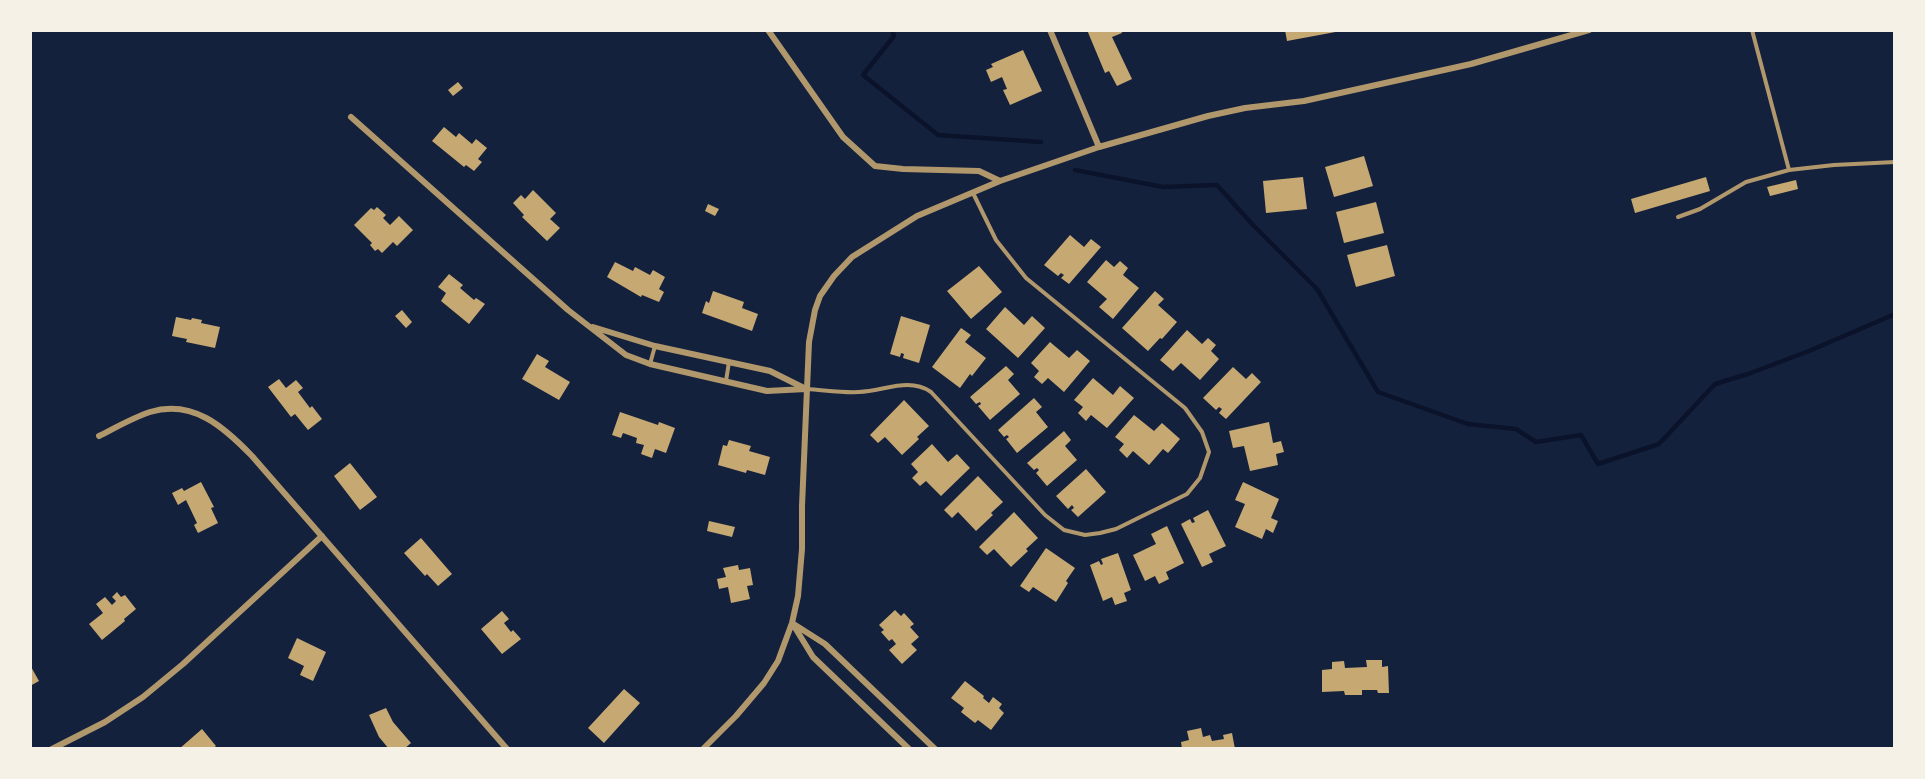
<!DOCTYPE html>
<style>
body{margin:0}
#map{position:relative;width:1925px;height:779px;overflow:hidden;background:#14213d;font-family:"Source Sans 3",sans-serif}
canvas{display:block}
.frame{position:absolute;inset:0;border:32px solid #f6f1e7;pointer-events:none}
</style>
<div id="map">
<canvas width="1925" height="779"></canvas>
<div class="frame"></div>
</div>
<script>
const g = document.querySelector('canvas').getContext('2d');
g.lineJoin = 'round';
function strokePath(path, color, width, dash) { g.strokeStyle = color; g.lineWidth = width; g.lineCap = dash ? 'butt' : 'round'; g.setLineDash(dash || []); g.stroke(path); }
function fill(path, color) { g.fillStyle = color; g.fill(path, 'evenodd'); }
strokePath(new Path2D(`
 M892 30 894 36 863 75 938 135 1041 142
 M1075 170 1163 187 1217 185 1252 224 1317 289 1378 392 1468 424 1516 429 1536 442 1581 435 1598 464 1659 444 1715 384 1748 374 1809 351 1895 314`), '#0b132b', 4.5);
fill(new Path2D(`
 M1087 30H1121L1122 33 1112 37 1132 79 1117 86 1109 71 1105 73Z
 M1285 30H1341V31L1287 41Z
 M1023 50 1042 91 1010 105 1003 90 1007 89 1002 77 991 82 986 70 993 67 991 64Z
 M458 82 463 88 453 96 448 90Z
 M444 127 456 137 459 133 472 144 476 139 487 148 478 159 482 162 474 171 466 165 464 167 432 141Z
 M1364 156 1373 186 1334 197 1325 167Z
 M1303 177 1307 209 1266 213 1263 181Z
 M1706 177 1710 191 1635 213 1631 199Z
 M1796 180 1798 189 1770 196 1767 187Z
 M533 190 556 213 550 219 560 228 547 241 522 217 524 215 513 203 521 195 525 199Z
 M1376 202 1384 233 1344 243 1336 212Z
 M708 204 719 209 715 216 705 211Z
 M377 207 386 215 383 218 390 225 399 216 413 230 397 246 393 242 382 253 378 249 375 251 370 245 372 243 354 225 371 208 374 210Z
 M1070 235 1084 247 1091 239 1101 247 1069 284 1061 278 1064 275 1061 273 1058 276 1044 265Z
 M1387 245 1395 276 1356 287 1347 255Z
 M1106 260 1114 267 1120 261 1128 268 1123 275 1139 288 1113 319 1099 307 1107 299 1087 282Z
 M615 262 633 271 635 267 650 275 653 270 665 277 659 289 664 292 659 302 642 295 641 297 607 277Z
 M979 266 1002 292 971 319 947 291Z
 M449 274 463 285 460 288 474 300 476 298 485 304 469 324 441 301 446 293 438 287Z
 M713 291 744 302 742 308 758 314 752 331 702 313 706 301 709 303Z
 M1155 291 1164 299 1158 305 1177 322 1162 339 1160 338 1148 351 1122 328Z
 M1005 307 1024 325 1032 316 1045 328 1018 358 986 329Z
 M402 310 412 322 406 328 395 316Z
 M901 316 930 325 919 363 903 358 904 354 901 353 900 357 890 354Z
 M176 317 191 320 192 318 202 320 201 323 220 327 215 348 186 342 187 339 172 336Z
 M961 328 971 335 965 342 986 358 972 376 970 374 960 388 932 367Z
 M1187 330 1202 344 1208 338 1216 345 1211 351 1219 359 1200 380 1181 363 1173 371 1160 360Z
 M1050 342 1069 358 1077 350 1090 361 1064 392 1048 378 1042 384 1034 377 1039 371 1031 363Z
 M537 354 549 361 545 367 570 382 559 400 522 379Z
 M1006 366 1014 374 1008 380 1020 394 990 420 978 406 981 404 980 402 976 404 970 397Z
 M1233 367 1246 379 1252 373 1261 382 1226 419 1219 413 1222 409 1219 407 1216 410 1203 398Z
 M1093 378 1113 395 1120 386 1134 398 1107 428 1091 415 1086 421 1078 413 1083 407 1074 400Z
 M279 379 286 388 296 380 303 388 298 392 310 408 312 406 322 419 308 430 295 414 291 417 268 387Z
 M1034 398 1042 407 1036 412 1048 427 1017 453 1006 439 1009 437 1007 435 1004 437 998 430Z
 M904 400 929 426 917 437 919 439 902 455 885 437 878 443 870 435Z
 M620 412 658 425 659 422 675 428 666 453 655 449 652 458 641 454 644 445 636 443 637 438 623 433 621 438 612 435Z
 M1134 415 1154 431 1162 423 1180 439 1168 453 1163 449 1149 465 1133 451 1127 458 1119 450 1124 444 1115 437Z
 M1269 422 1273 443 1281 441 1284 452 1276 454 1278 465 1250 471 1244 446 1233 448 1229 431Z
 M1064 431 1071 440 1065 446 1077 460 1047 486 1036 473 1039 470 1037 468 1034 470 1027 463Z
 M729 440 751 446 749 451 770 457 765 475 747 470 746 473 718 465 723 445 727 446Z
 M932 444 948 462 957 454 970 468 941 496 926 481 920 486 912 478 918 472 911 464Z
 M350 463 377 497 360 510 334 476Z
 M1086 469 1106 492 1078 517 1071 510 1074 508 1072 505 1068 509 1056 496Z
 M978 476 1003 502 991 513 993 515 976 531 958 512 952 518 944 510Z
 M201 482 214 507 211 508 218 523 198 533 194 525 197 523 186 500 178 505 172 493 182 488 184 491Z
 M1243 482 1279 499 1271 518 1278 521 1273 533 1266 529 1262 539 1235 527 1245 504 1235 500Z
 M1208 510 1226 546 1209 554 1213 562 1202 567 1181 524 1190 519 1192 523 1195 522 1193 518Z
 M1014 512 1038 538 1026 549 1028 551 1011 567 994 549 987 555 979 547Z
 M709 521 735 527 732 537 707 531Z
 M1167 526 1184 563 1166 572 1169 579 1159 584 1155 576 1145 581 1133 555 1156 544 1151 534Z
 M421 538 452 574 438 586 427 574 425 576 404 553Z
 M1046 548 1075 568 1066 581 1068 583 1056 602 1033 587 1029 592 1020 586Z
 M1118 553 1131 590 1124 593 1127 601 1115 605 1112 597 1103 601 1090 565 1099 561 1101 565 1103 564 1101 559Z
 M738 565 739 570 750 568 753 585 747 586 750 599 731 603 728 587 719 589 717 579 726 577 723 568Z
 M117 592 121 597 125 595 136 609 124 619 125 621 102 640 89 624 103 613 96 604 105 597 112 605 116 601 112 597Z
 M895 610 901 616 904 613 914 624 910 627 919 637 911 644 917 650 902 664 889 650 896 644 892 639 889 641 881 632 884 630 879 625Z
 M502 611 509 619 504 623 511 632 513 630 521 639 502 654 481 629Z
 M297 638 326 652 313 681 300 675 304 666 288 658Z
 M1366 660H1382V667L1388 666 1389 693H1378L1377 690H1362V695H1345L1344 691 1322 692V670L1332 669V662L1344 661 1345 668 1367 667Z
 M30 665 39 681 30 686Z
 M965 681 984 696 983 698 989 703 993 697 1002 704 999 708 1004 713 991 730 978 720 975 723 961 712 964 708 951 698Z
 M624 689 640 703 604 743 588 728Z
 M386 708 393 722 411 743 404 749H389L379 737 369 715Z
 M1201 728 1203 737 1210 735 1212 741 1224 739 1223 735 1232 733 1235 749H1182L1181 742 1189 740 1187 731Z
 M202 729 216 746 212 749H179Z`), '#c6a872');
strokePath(new Path2D(`
 M1752 30 1789 170 1834 165 1895 162
 M1678 217 1700 209 1746 182 1789 170
 M650 364 655 346
 M726 381 729 362
 M807 389C824 390 842 393 859 392 884 391 909 377 931 392L1045 515 1064 530 1085 535 1100 533 1116 529 1187 494 1200 478 1209 452 1202 432 1185 408 1026 278 996 240 973 193`), '#b1986c', 4);
strokePath(new Path2D(`
 M768 30 843 137 875 166 903 169 979 171 1000 181
 M1050 30 1099 147
 M351 117 568 310 626 355 650 364 767 391 806 389
 M593 327 655 346 770 371 804 388
 M99 436C115 428 132 418 150 412 193 399 224 427 252 456L507 749
 M792 623 825 644 935 749
 M794 626 813 657 909 749
 M52 749 105 722 143 697 183 664 322 536
 M703 749 736 716 764 683 778 661 792 623 798 596 802 549V506L809 342 815 310 820 296 834 276 852 257 917 216 1000 181 1099 147 1208 116 1245 108 1304 101 1471 64 1589 30`), '#b1986c', 6);
</script>
